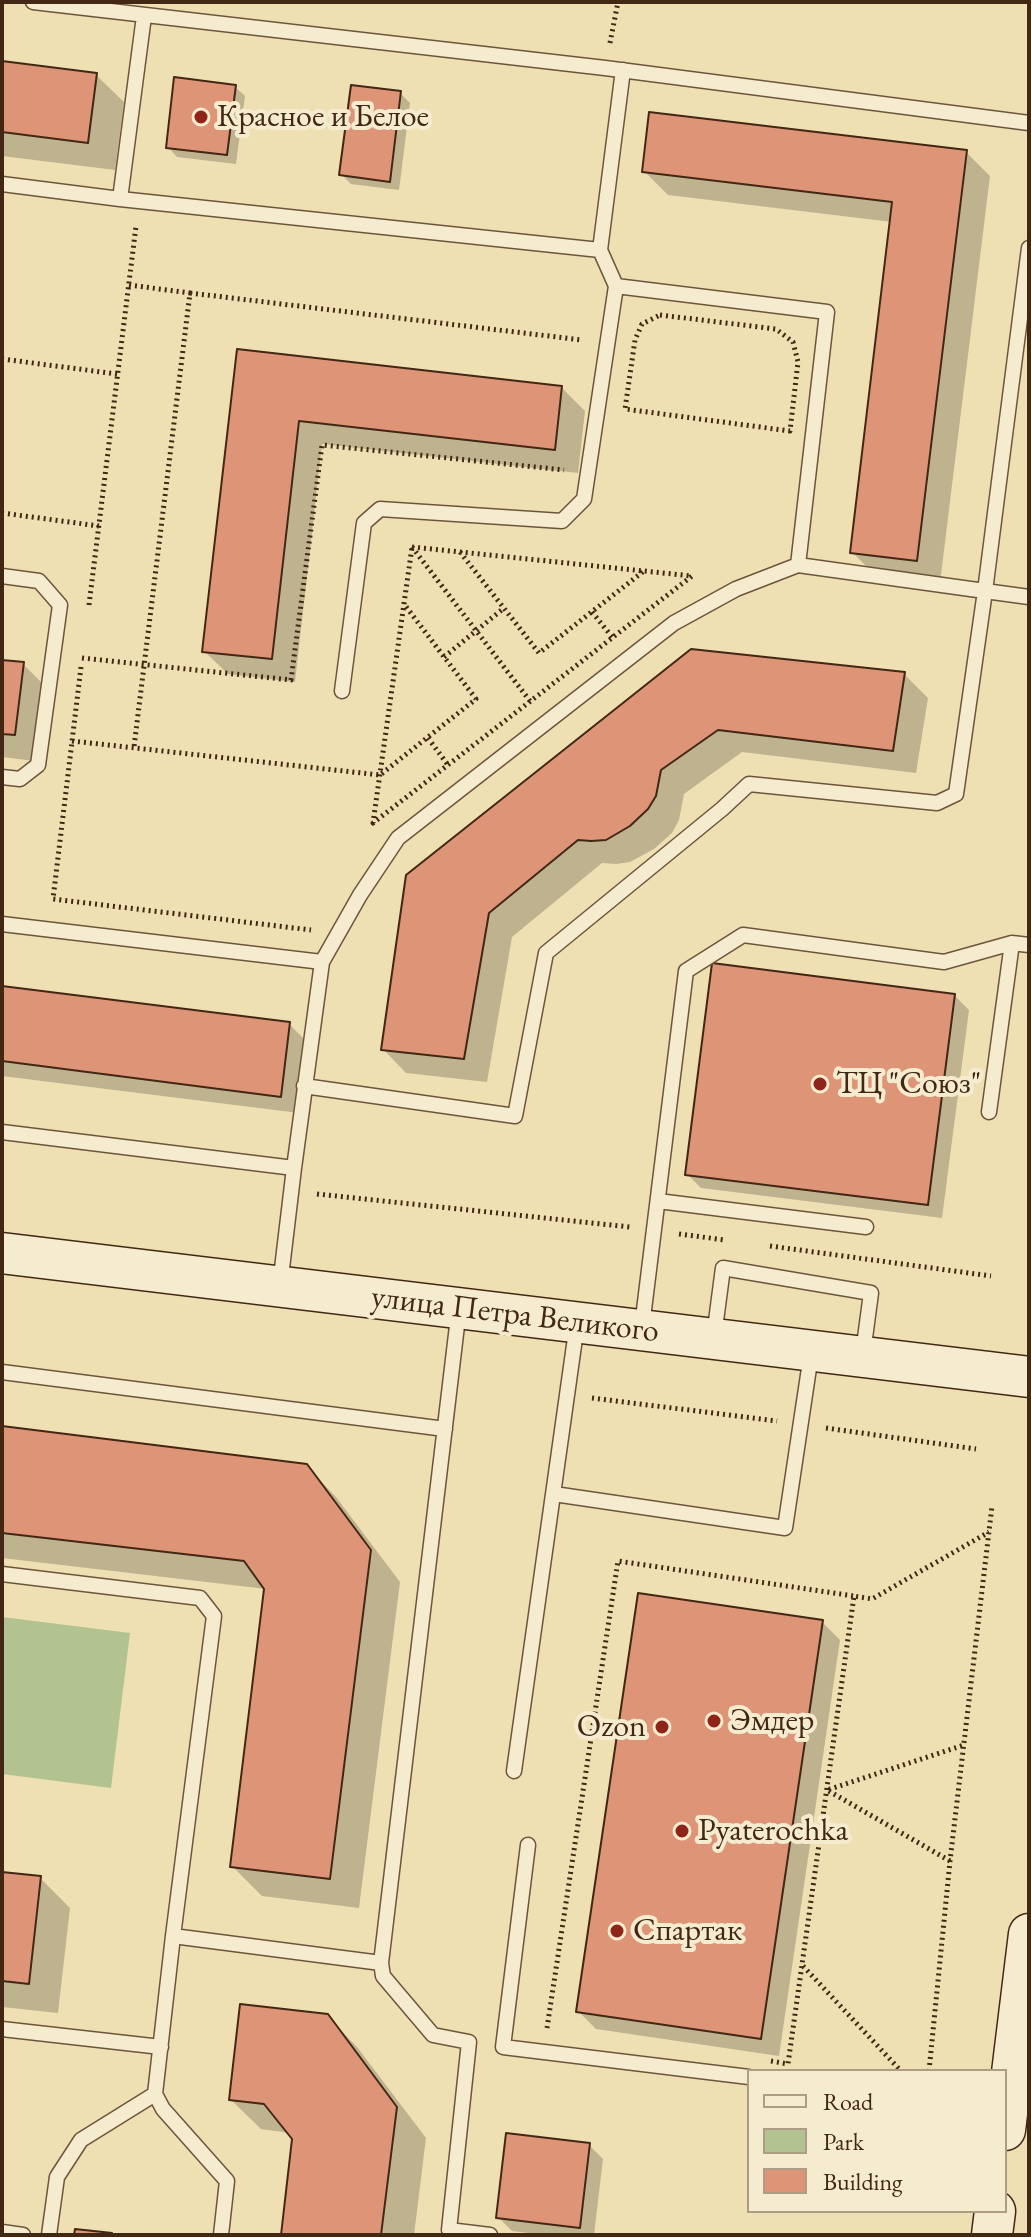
<!DOCTYPE html>
<meta charset="utf-8">
<style>
body{margin:0}
#map{position:relative;width:1031px;height:2237px;overflow:hidden;background:#efe0b3;font-family:"EB Garamond",serif}
canvas{display:block}
.frame{position:absolute;inset:0;border:4px solid #422715;pointer-events:none}
.legend{position:absolute;left:747px;top:2069px;width:260px;height:144px;box-sizing:border-box;background:#f5ebce;border:2px solid #ad9d84;margin:0;padding:10px 14px;list-style:none;font-size:24px;color:#422715}
.legend li{display:flex;align-items:center;gap:16px;height:40px}
.legend b{width:40px;border:2px solid #ad9d84}
</style>
<div id="map">
<canvas width="1031" height="2237"></canvas>
<div class="frame"></div>
<ul class="legend">
<li><b style="height:10px;background:#f5ebce"></b>Road</li>
<li><b style="height:22px;background:#b2c391"></b>Park</li>
<li><b style="height:22px;background:#dd9477"></b>Building</li>
</ul>
</div>
<script>
const g = document.querySelector('canvas').getContext('2d');
g.lineJoin = 'round';
function fill(path, color) { g.fillStyle = color; g.fill(path, 'evenodd'); }
function strokePath(path, color, width, dash) { g.strokeStyle = color; g.lineWidth = width; g.lineCap = dash ? 'butt' : 'round'; g.setLineDash(dash || []); g.stroke(path); }
function drawText(font, color, halo, rows, align = 'center') {
  g.font = font + ' "EB Garamond",serif'; g.lineWidth = 8; g.setLineDash([]); g.textBaseline = 'middle'; g.strokeStyle = halo; g.fillStyle = color; for (const [text, x, y, turn = 0] of rows) {
    g.save(); g.translate(x, y); g.rotate((+turn || 0) * Math.PI / 180); g.textAlign = isNaN(turn) ? turn : align; if (halo) g.strokeText(text, 0, 0); g.fillText(text, 0, 0); g.restore();
  }
}
fill(new Path2D(`
 M2 1617 130 1633 111 1788 2 1774Z`), '#b2c391');
fill(new Path2D(`
 M2 63 96 75 124 102 115 170 2 156Z
 M235 87 245 96 236 164 177 157 168 147Z
 M400 93 410 103 399 190 351 184 341 174Z
 M966 152 990 176 940 583 876 576 852 552 892 222 668 195 644 171Z
 M238 351 561 387 585 411 578 473 322 444 295 682 228 674 204 651Z
 M691 651 904 674 928 698 916 773 742 752 684 794 679 820 672 833 654 849 630 862 616 864 602 863 512 937 487 1082 406 1073 383 1049Z
 M2 662 23 664 51 692 42 762 2 757Z
 M2 988 289 1024 307 1042 299 1113 2 1076Z
 M955 996 969 1010 942 1218 701 1188 687 1174Z
 M2 1428 306 1466 336 1497 400 1582 359 1908 262 1896 232 1866 266 1589 2 1558Z
 M822 1622 840 1640 779 2056 596 2029 578 2011Z
 M2 1874 40 1878 70 1908 58 2013 2 2007Z
 M327 2016 357 2047 426 2138 414 2235H283L294 2138 290 2133 261 2129 231 2100Z
 M589 2145 603 2159 594 2235H544L512 2231 498 2217Z`), '#0003');
const building = new Path2D(`
 M2 61 97 73 88 143 2 132Z
 M174 77 236 85 227 155 166 148Z
 M351 85 401 91 390 182 339 175Z
 M649 112 967 150 917 561 850 553 892 202 642 172Z
 M237 349 562 386 555 450 299 421 272 659 202 652Z
 M691 649 905 672 893 751 718 730 661 770 656 796 648 809 630 826 606 840 591 841 578 840 489 913 464 1059 381 1050 406 875Z
 M2 660 24 662 15 735 2 734Z
 M712 963 955 994 928 1205 685 1175Z
 M2 986 290 1022 281 1097 2 1061Z
 M2 1426 307 1464 371 1550 330 1879 230 1867 264 1589 244 1561 2 1533Z
 M638 1593 823 1620 761 2039 576 2012Z
 M2 1872 41 1876 29 1984 2 1981Z
 M240 2004 328 2014 397 2107 381 2235H281L292 2139 264 2104 229 2100Z
 M506 2133 590 2143 580 2228 496 2218Z
 M75 2229 112 2233V2235H74Z`);
fill(building, '#dd9477');
strokePath(building, '#422715', 2);
const lane = new Path2D(`
 M33 2 605 68 1029 123
 M623 70 600 250 616 286 827 312 798 565 985 591 1029 248
 M2 184 120 199 600 250
 M120 199 144 16
 M2 576 39 581 60 605 38 765 20 779 2 777
 M342 691 364 523 380 509 562 521 584 499 616 286
 M2 924 322 962 294 1168
 M322 962 360 895 398 838 674 623 736 589 798 565
 M304 1086 515 1116 546 953 722 809 749 784 937 803 956 794 985 591 1029 597
 M989 1112 1012 943
 M2 1132 294 1168 280 1285
 M658 1201 866 1227
 M459 1309 381 1963 383 1976 433 2035 469 2042 449 2230 490 2235
 M642 1326 686 971 743 935 944 962 1012 943 1029 945
 M714 1336 723 1268 871 1293 863 1353
 M2 1372 445 1429
 M554 1494 785 1528 811 1355
 M2 1574 200 1598 214 1616 173 1936 155 2094 163 2109 227 2181 221 2235
 M514 1771 577 1324
 M528 1845 503 2047 749 2077
 M173 1936 381 1963
 M2 2029 161 2047
 M2 2232 23 2235
 M49 2235 57 2177 81 2140 155 2094`);
const secondary = new Path2D(`
 M2 1253 1029 1377
 M1005 2130 1029 1934
 M992 2235 995 2211`);
strokePath(lane, '#6d553c', 17);
strokePath(secondary, '#422715', 43);
strokePath(new Path2D(`
 M610 43 618 2
 M129 285 190 293 134 747
 M190 293 582 340
 M660 315 776 329 793 342 798 362 790 431 625 409 635 340 642 324Z
 M2 359 117 374
 M2 513 99 526
 M412 547 692 576 373 823Z
 M412 547 530 701
 M460 552 539 653 644 571
 M89 605 136 226
 M592 612 613 638
 M444 657 504 608
 M82 658 291 680 322 445 564 470
 M81 667 53 899 311 930
 M428 738 448 765
 M72 741 380 775 476 699 404 604
 M317 1194 630 1227
 M679 1234 725 1240
 M770 1246 991 1276
 M592 1398 777 1421
 M826 1428 976 1449
 M950 1861 827 1790 964 1745
 M803 1966 901 2071
 M547 2028 618 1561 854 1596
 M771 2061 788 2064 854 1596 872 1599 989 1532
 M929 2071 950 1861 992 1506`), '#422715', 5, [2, 4]);
strokePath(lane, '#f5ebce', 14);
strokePath(secondary, '#f5ebce', 40);
for (const [x, y, r, color] of [
 [201,117,8,"#8f2418"],
 [820,1084,8,"#8f2418"],
 [714,1721,8,"#8f2418"],
 [662,1727,8,"#8f2418"],
 [682,1831,8,"#8f2418"],
 [617,1931,8,"#8f2418"]
]) { const dot = new Path2D(); dot.arc(x, y, r, 0, 2 * Math.PI); g.fillStyle = color; g.fill(dot); strokePath(dot, '#f5ebce', 3); }
drawText('32px', '#422715', '#f5ebce', [
 ["Красное и Белое",217,117],
 ["ТЦ \"Союз\"",836,1084],
 ["Эмдер",730,1721],
 ["Ozon",646,1727,"right"],
 ["Pyaterochka",698,1831],
 ["Спартак",633,1931]
], 'left');
drawText('32px', '#422715', '#f5ebce', [
 ["улица Петра Великого",515,1315,7]
]);
</script>
